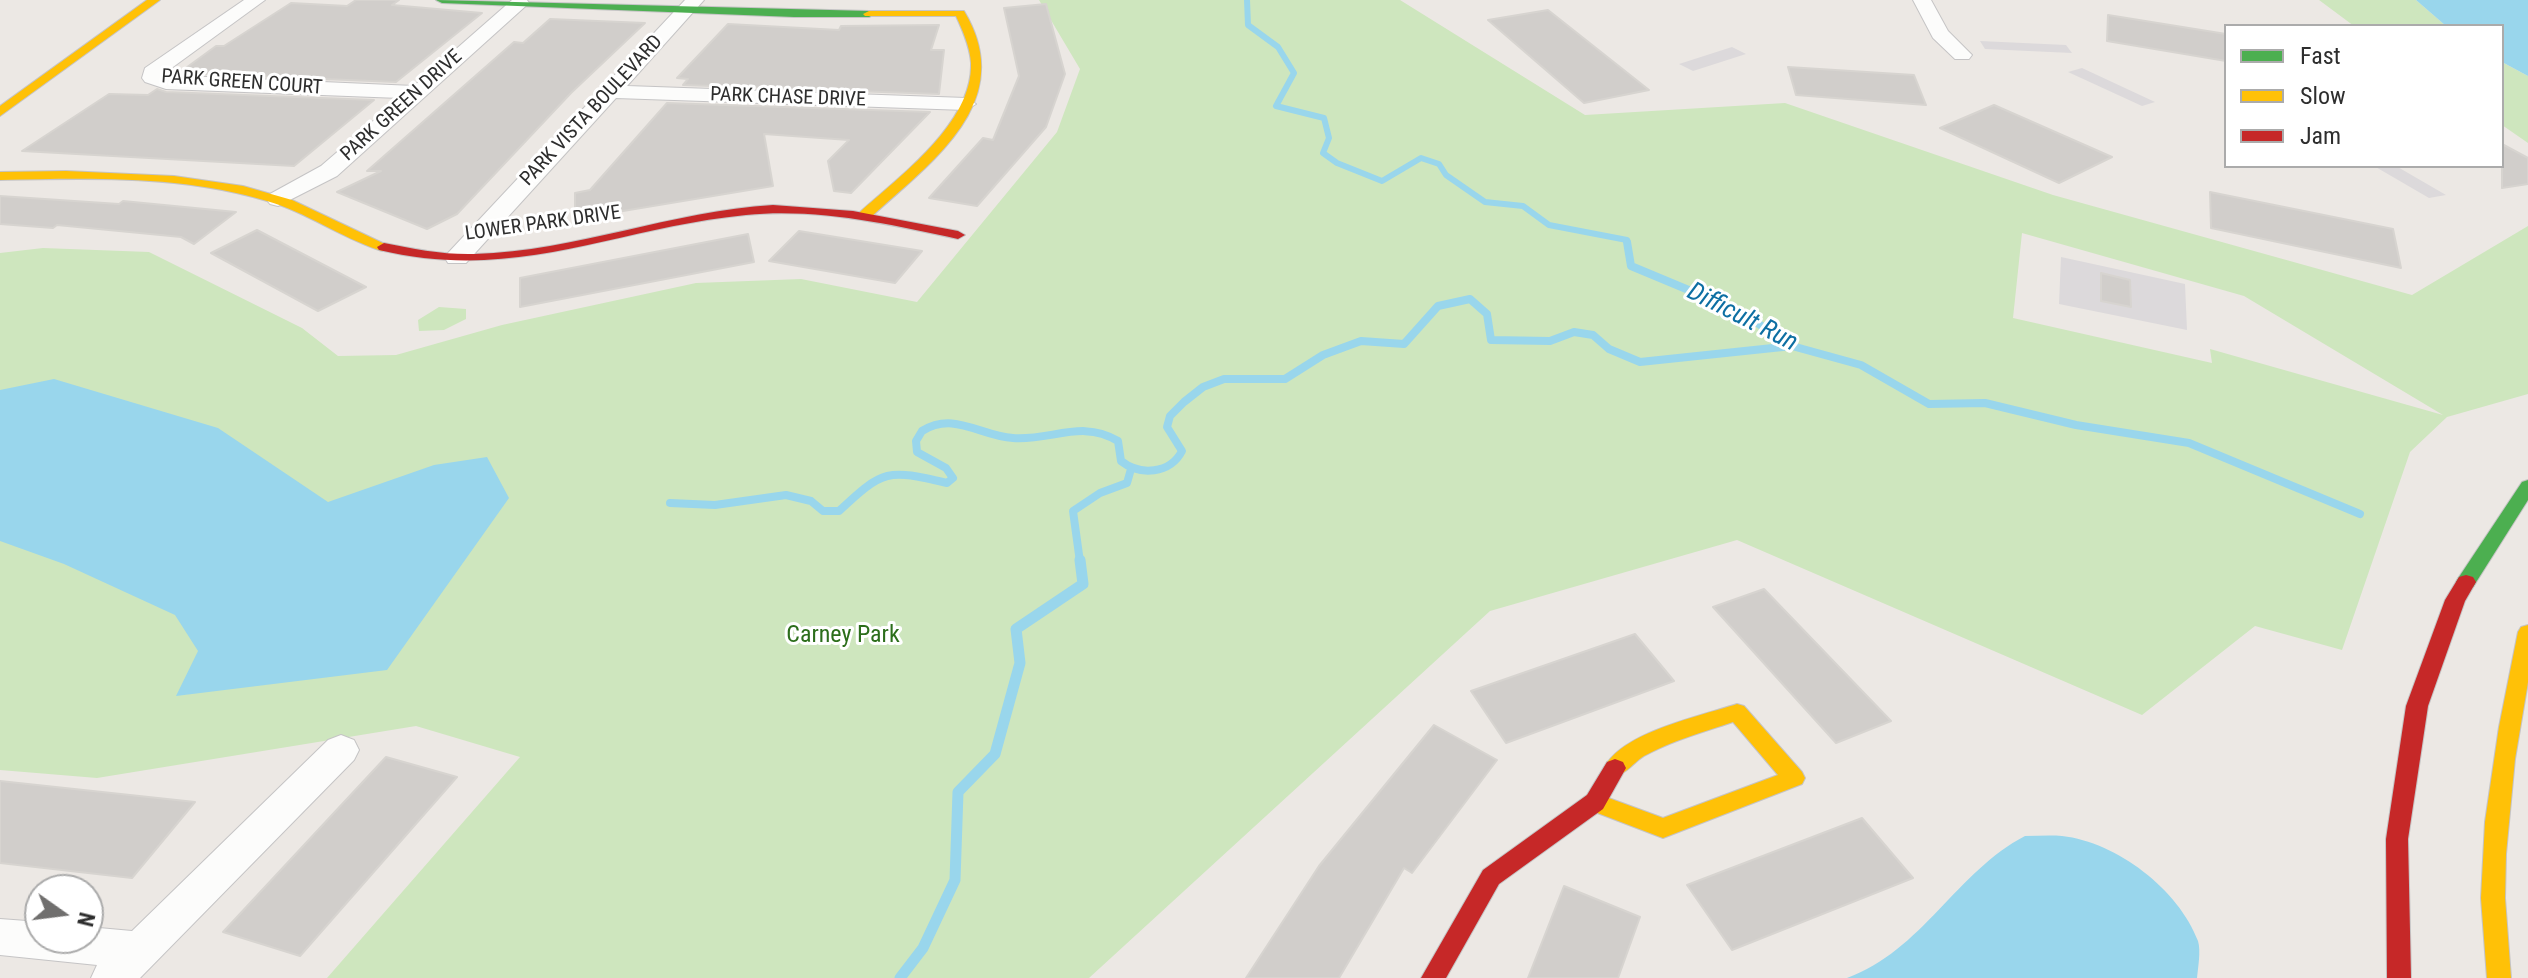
<!DOCTYPE html>
<style>
body{margin:0}
#map{position:relative;width:2528px;height:978px;overflow:hidden;background:#ece8e4;font-family:"Roboto Condensed",sans-serif}
canvas{display:block}
.legend{position:absolute;left:2224px;top:24px;width:280px;height:144px;box-sizing:border-box;background:#fff;border:2px solid #ababab;margin:0;padding:10px 14px;list-style:none;font-size:24px;color:#2e2e2e}
.legend li{display:flex;align-items:center;gap:16px;height:40px}
.legend b{width:40px;border:2px solid #ababab}
.north{position:absolute;left:24px;top:874px;width:80px;height:80px;box-sizing:border-box;background:#fff;border:2px solid #ababab;border-radius:50%;rotate:104deg;font-size:22px;font-weight:700;line-height:32px;text-align:center;color:#2e2e2e}
.north::after{content:'';display:block;margin:auto;width:28px;height:36px;background:#706f6e;clip-path:polygon(50% 0,100% 100%,50% 72%,0 100%)}
</style>
<div id="map">
<canvas width="2528" height="978"></canvas>
<ul class="legend">
<li><b style="height:10px;background:#4caf50"></b>Fast</li>
<li><b style="height:10px;background:#ffc107"></b>Slow</li>
<li><b style="height:10px;background:#c62828"></b>Jam</li>
</ul>
<div class="north">N</div>
</div>
<script>
const g = document.querySelector('canvas').getContext('2d');
g.lineJoin = 'round';
function fill(path, color) { g.fillStyle = color; g.fill(path, 'evenodd'); }
function strokePath(path, color, width, dash) { g.strokeStyle = color; g.lineWidth = width; g.lineCap = dash ? 'butt' : 'round'; g.setLineDash(dash || []); g.stroke(path); }
function drawText(font, color, halo, rows, align = 'center') {
  g.font = font + ' "Roboto Condensed",sans-serif'; g.lineWidth = 6; g.setLineDash([]); g.textBaseline = 'middle'; g.strokeStyle = halo; g.fillStyle = color; for (const [text, x, y, turn = 0] of rows) {
    g.save(); g.translate(x, y); g.rotate((+turn || 0) * Math.PI / 180); g.textAlign = isNaN(turn) ? turn : align; if (halo) g.strokeText(text, 0, 0); g.fillText(text, 0, 0); g.restore();
  }
}
fill(new Path2D(`
 M1980 41 2066 45 2072 53 1985 49Z
 M1732 47 1746 54 1693 71 1679 64Z
 M2082 68 2155 102 2142 106 2068 72Z
 M2374 166H2396L2446 195 2429 198Z
 M2061 257 2185 284 2187 330 2059 304Z`), '#dcd9db');
fill(new Path2D(`
 M1039 0H1400L1585 115 1785 103 2053 195 2412 295 2528 226V394L2447 417 2410 452 2342 650 2255 626 2142 715 1737 540 1490 611 1089 978H327L520 757 416 726 97 778 0 770V253L43 248 149 252 302 328 338 356 396 355 502 325 696 283 801 279 917 302 1057 132 1080 69ZM2022 233 2244 296 2443 415 2210 349 2212 363 2013 318Z
 M2319 0H2416L2446 26H2354Z
 M2502 62 2528 76V143L2502 125Z
 M439 307 466 309V319L444 330 419 331 418 320Z`), '#cee6be');
fill(new Path2D(`
 M2416 0H2528V76L2502 62V26H2446Z
 M54 379 218 428 328 502 434 465 487 457 509 498 387 670 176 696 198 651 175 615 64 564 0 541V390Z
 M2025 836C2037 836 2050 835 2062 836 2117 842 2179 890 2198 941 2201 951 2198 967 2197 978H1847C1922 951 1957 871 2025 836Z`), '#99d6ec');
strokePath(new Path2D(`
 M1247 0 1248 25 1278 47 1294 73 1276 106 1324 118 1329 138 1323 153 1337 163 1382 181 1421 158 1439 164 1446 175 1485 202 1523 206 1549 225 1627 240 1628 244`), '#99d6ec', 6);
strokePath(new Path2D(`
 M1627 242 1631 266 1739 311 1792 346 1861 365 1929 404 1985 403 2076 425 2189 443 2360 514
 M670 503 715 505 786 495 811 501 823 511H839C884 469 887 469 947 483L953 478 946 468 917 452 916 441 922 431C954 411 980 436 1013 438 1051 441 1082 419 1118 441L1121 461C1140 476 1170 474 1182 451L1167 427 1170 416 1184 402 1203 387 1224 379H1285L1323 355 1361 341 1404 344 1438 306 1470 299 1487 314 1491 340 1550 341 1574 332 1593 335 1609 349 1640 362 1792 346
 M1080 562 1073 511 1100 493 1127 483 1131 469`), '#99d6ec', 8);
strokePath(new Path2D(`
 M900 978 923 948 955 880 958 792 995 754 1020 663 1016 629 1083 584 1080 560`), '#99d6ec', 11);
const building = new Path2D(`
 M356 0H399L392 5 482 13 396 82 179 73 216 46H224L291 3 347 6Z
 M1046 4 1065 74 1046 127 977 206 929 198 983 138 993 140 1019 76 1004 8Z
 M1548 10 1649 90 1584 103 1488 20Z
 M2108 15 2226 34V61L2107 41Z
 M550 19 645 23 571 93 457 214 427 229 337 192 381 171H367L514 42 523 43Z
 M728 24 839 30 841 26 939 25 931 50H944L939 94 683 85 688 79 677 78Z
 M1788 67 1914 75 1926 105 1796 95Z
 M157 89 166 92 374 100 294 166 22 151 109 94 148 95Z
 M667 103 930 112 851 193 834 191 828 161 849 140 764 134 773 186 575 219V193L590 190Z
 M1994 105 2112 157 2059 183 1940 128Z
 M2502 144 2528 158V184L2502 188Z
 M2210 192 2393 229 2401 268 2211 228Z
 M0 196 119 204 123 201 236 212 194 244 181 237 57 225 53 228 0 224Z
 M257 230 366 287 318 311 211 253Z
 M799 231 922 251 895 283 769 261Z
 M748 234 754 262 520 307V278Z
 M2101 273 2130 280 2131 307 2101 301Z
 M1764 589 1891 721 1836 743 1713 607Z
 M1635 634 1674 681 1506 743 1471 691Z
 M1434 725 1497 760 1412 873 1404 868 1339 978H1246L1319 866Z
 M386 757 457 777 300 956 223 932Z
 M0 781 195 802 132 878 0 863Z
 M1862 818 1913 878 1732 950 1687 885Z
 M1564 886 1640 917 1618 978H1528Z`);
fill(building, '#d1cecb');
strokePath(building, '#d7d4d0', 2);
const street = new Path2D(`
 M244 0H265L162 75 414 86 512 0H527L529 3 337 176 278 206 270 204 266 199 270 194 321 166 400 98 166 89 145 82 142 78 145 68Z
 M685 0H704L627 86 966 98 976 104 966 110 616 98 466 263H448L445 258 448 253Z
 M1913 0H1931L1948 31 1972 55 1969 59H1955L1933 38Z
 M341 735 354 740 359 750 354 760 140 978H91L97 965 0 955V919L40 922V938H88V927L132 931 328 740Z`);
const fast = new Path2D(`
 M436 0 869 11 875 14 869 17H794L442 3Z
 M2528 480V500L2473 587H2459L2456 582 2459 577 2522 482Z`);
const slow = new Path2D(`
 M147 0H160L0 116V106Z
 M869 11H964C1019 102 931 162 870 218H860V212C900 176 973 123 971 63 970 47 963 31 956 16H865L863 14Z
 M66 171 174 176 243 186 292 200 391 247 384 251 379 250C340 237 306 212 267 201 182 175 88 178 0 180V172Z
 M2528 625V682L2515 759 2506 854 2505 898 2511 978H2487L2481 898 2485 822 2499 727 2518 632 2521 627Z
 M1737 704 1744 706 1802 772 1805 778 1802 784 1663 838 1587 809 1584 802 1587 795 1595 793 1663 818 1778 775 1733 722C1703 732 1671 741 1644 756 1631 764 1623 780 1607 774L1604 768C1622 732 1701 716 1737 704Z`);
const jam = new Path2D(`
 M773 205 853 211 958 231 965 235 958 239C889 224 818 208 746 215 614 228 516 283 379 250L377 247 384 243C414 249 444 255 475 254 576 251 672 211 773 205Z
 M2466 575 2473 577 2476 582 2465 601 2428 706 2408 839 2411 978H2387L2386 839 2406 706 2445 600 2459 577Z
 M1615 759 1623 762 1626 768 1603 809 1499 884 1446 978H1421L1483 870 1587 795 1607 762Z`);
strokePath(street, '#c5c4c5', 2);
strokePath(fast, '#c5c4c5', 2);
strokePath(slow, '#c5c4c5', 2);
strokePath(jam, '#c5c4c5', 2);
fill(street, '#fcfcfb');
fill(fast, '#4caf50');
fill(slow, '#ffc107');
fill(jam, '#c62828');
drawText('20px', '#2e2e2e', '#fff', [
 ["PARK GREEN COURT",242,83,4],
 ["PARK CHASE DRIVE",788,98,2],
 ["PARK GREEN DRIVE",402,106,-42],
 ["PARK VISTA BOULEVARD",592,111,-47],
 ["LOWER PARK DRIVE",543,224,-8]
]);
drawText('24px', '#2c6e1b', '#fff', [
 ["Carney Park",843,636]
]);
drawText('italic 26px', '#0d6fa3', '#fff', [
 ["Difficult Run",1742,318,27]
]);
</script>
